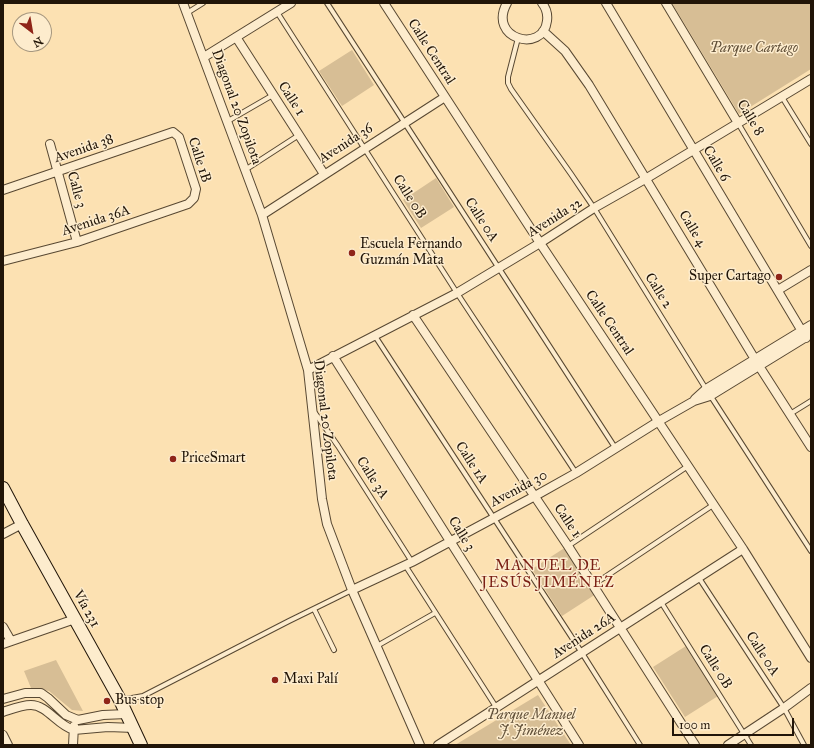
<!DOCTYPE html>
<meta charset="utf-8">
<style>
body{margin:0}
#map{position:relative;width:814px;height:748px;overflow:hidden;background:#fce1b2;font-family:"IM FELL Great Primer",serif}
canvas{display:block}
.frame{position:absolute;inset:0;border:4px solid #211508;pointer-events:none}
.north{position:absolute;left:12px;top:12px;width:40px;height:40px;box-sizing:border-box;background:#fdeccd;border:1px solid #a5967e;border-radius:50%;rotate:149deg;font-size:11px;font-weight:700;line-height:16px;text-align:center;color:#211508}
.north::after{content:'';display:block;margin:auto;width:14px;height:18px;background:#8f2418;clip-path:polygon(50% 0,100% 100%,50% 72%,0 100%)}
.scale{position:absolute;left:672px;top:718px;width:122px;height:18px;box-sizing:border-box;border:2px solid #211508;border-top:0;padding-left:5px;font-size:12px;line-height:14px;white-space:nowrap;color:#211508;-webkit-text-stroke:3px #fdeccd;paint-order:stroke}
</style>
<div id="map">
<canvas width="814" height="748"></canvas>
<div class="frame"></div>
<div class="north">N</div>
<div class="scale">100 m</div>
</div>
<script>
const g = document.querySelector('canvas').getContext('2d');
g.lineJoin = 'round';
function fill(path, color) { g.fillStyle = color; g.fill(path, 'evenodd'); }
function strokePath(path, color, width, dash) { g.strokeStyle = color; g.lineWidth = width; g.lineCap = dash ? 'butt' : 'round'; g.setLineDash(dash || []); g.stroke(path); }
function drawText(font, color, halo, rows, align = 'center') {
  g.font = font + ' "IM FELL Great Primer",serif'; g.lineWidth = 3; g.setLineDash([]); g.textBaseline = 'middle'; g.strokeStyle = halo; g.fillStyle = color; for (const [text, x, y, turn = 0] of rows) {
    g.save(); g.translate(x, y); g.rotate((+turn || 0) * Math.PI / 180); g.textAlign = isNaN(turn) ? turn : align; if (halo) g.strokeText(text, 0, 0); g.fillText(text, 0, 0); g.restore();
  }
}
fill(new Path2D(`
 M672 3H811V69L739 114Z
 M352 50 374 85 342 106 319 71Z
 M436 178 454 207 421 228 403 200Z
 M566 547 596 594 562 616 532 569Z
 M686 646 718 696 685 717 653 667Z
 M56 660 83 711 72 710 49 691 31 688 24 671Z
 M538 695 571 745H455Z`), '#d7be95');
const service = new Path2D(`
 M327 3 616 449
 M277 12 457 293 576 473
 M187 13 203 3
 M518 38 508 77V83L511 89 571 174 594 208 706 389
 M782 97 811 144
 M228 121 273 95
 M738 123 811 246
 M245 170 299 135
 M375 336 582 653 640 745
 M710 395 811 551
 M315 413 338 446 412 562
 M790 414 811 401
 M568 546 688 466
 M405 565 496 707
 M699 578 784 708 804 745
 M593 585 713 505
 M661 602 751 745
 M314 609 334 650
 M377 646 435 613
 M121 700 143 696 289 621 352 590`);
const minor = new Path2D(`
 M183 3 262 215 308 370 322 499 327 524 352 590 420 745
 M384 3 540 243 743 549 811 658
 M507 3C487 39 543 54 547 21 548 14 546 8 542 3
 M606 3 806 338
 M666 3 738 123
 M543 31 565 51 589 85 759 366 811 447
 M236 37 324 174
 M204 57 291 3
 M50 144 77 242
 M3 190 173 132 179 137 196 189 194 198 188 204 77 242 3 261
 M262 215 445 97
 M778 290 811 270
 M413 315 568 546 695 745
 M333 356 579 745
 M308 370 457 293 540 243 594 208 647 178 811 79
 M695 399 706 389 811 325
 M3 534 22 524
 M352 590 412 562 535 496 576 473 659 421 694 401 710 396 811 334
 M3 627 11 641
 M3 644 75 619
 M3 699 25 693H41L48 698 66 715 78 720 103 715 127 714
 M3 712C12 709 22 705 31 705 47 705 58 726 74 730L108 727 134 728
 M3 735 8 745
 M73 745 74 726
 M438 745 743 549
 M728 745 784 708 811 688`);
const secondary = new Path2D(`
 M3 488 22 524 120 700 141 745`);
strokePath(service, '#584832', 6);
strokePath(minor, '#584832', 10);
strokePath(secondary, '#211508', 14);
strokePath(service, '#fdeccd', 4);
strokePath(minor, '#fdeccd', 8);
strokePath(secondary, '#fdeccd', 12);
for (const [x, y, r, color] of [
 [352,253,4,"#8f2418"],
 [779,277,4,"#8f2418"],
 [173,459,4,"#8f2418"],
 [275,680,4,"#8f2418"],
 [107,701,4,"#8f2418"]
]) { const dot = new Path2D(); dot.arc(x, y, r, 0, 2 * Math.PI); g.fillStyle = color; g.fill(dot); strokePath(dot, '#fdeccd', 1.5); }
drawText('italic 14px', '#615039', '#fdeccd', [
 ["Parque Cartago",754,49],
 ["Parque Manuel",531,716],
 ["J. Jiménez",531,732]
]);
drawText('14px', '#211508', '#fdeccd', [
 ["Calle Central",431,52,57],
 ["Calle 1",291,99,57],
 ["Diagonal 20 Zopilota",236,107,70],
 ["Calle 8",750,118,59],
 ["Avenida 36",346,144,-33],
 ["Avenida 38",84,149,-19],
 ["Calle 1B",199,160,72],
 ["Calle 6",716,164,59],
 ["Calle 3",76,190,74],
 ["Calle 0B",409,197,57],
 ["Avenida 32",555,218,-32],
 ["Calle 0A",481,220,57],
 ["Avenida 36A",96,221,-18],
 ["Calle 4",692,229,59],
 ["Calle 2",658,291,58],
 ["Calle Central",609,323,56],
 ["Diagonal 20 Zopilota",325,420,83],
 ["Calle 1A",471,463,57],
 ["Calle 3A",372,478,57],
 ["Avenida 30",519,489,-28],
 ["Calle 1",567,521,56],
 ["Calle 3",461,534,58],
 ["Vía 231",86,609,61],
 ["Avenida 26A",584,636,-33],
 ["Calle 0A",762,654,57],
 ["Calle 0B",715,667,58]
]);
drawText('14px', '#211508', '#fdeccd', [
 ["Escuela Fernando",360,245],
 ["Guzmán Mata",360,261],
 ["Super Cartago",771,277,"right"],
 ["PriceSmart",181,459],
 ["Maxi Palí",283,680],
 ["Bus stop",115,701]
], 'left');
g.letterSpacing = '1px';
drawText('15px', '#7a1f14', '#fdeccd', [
 ["MANUEL DE",548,566],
 ["JESÚS JIMÉNEZ",548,583]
]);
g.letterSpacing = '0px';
</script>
